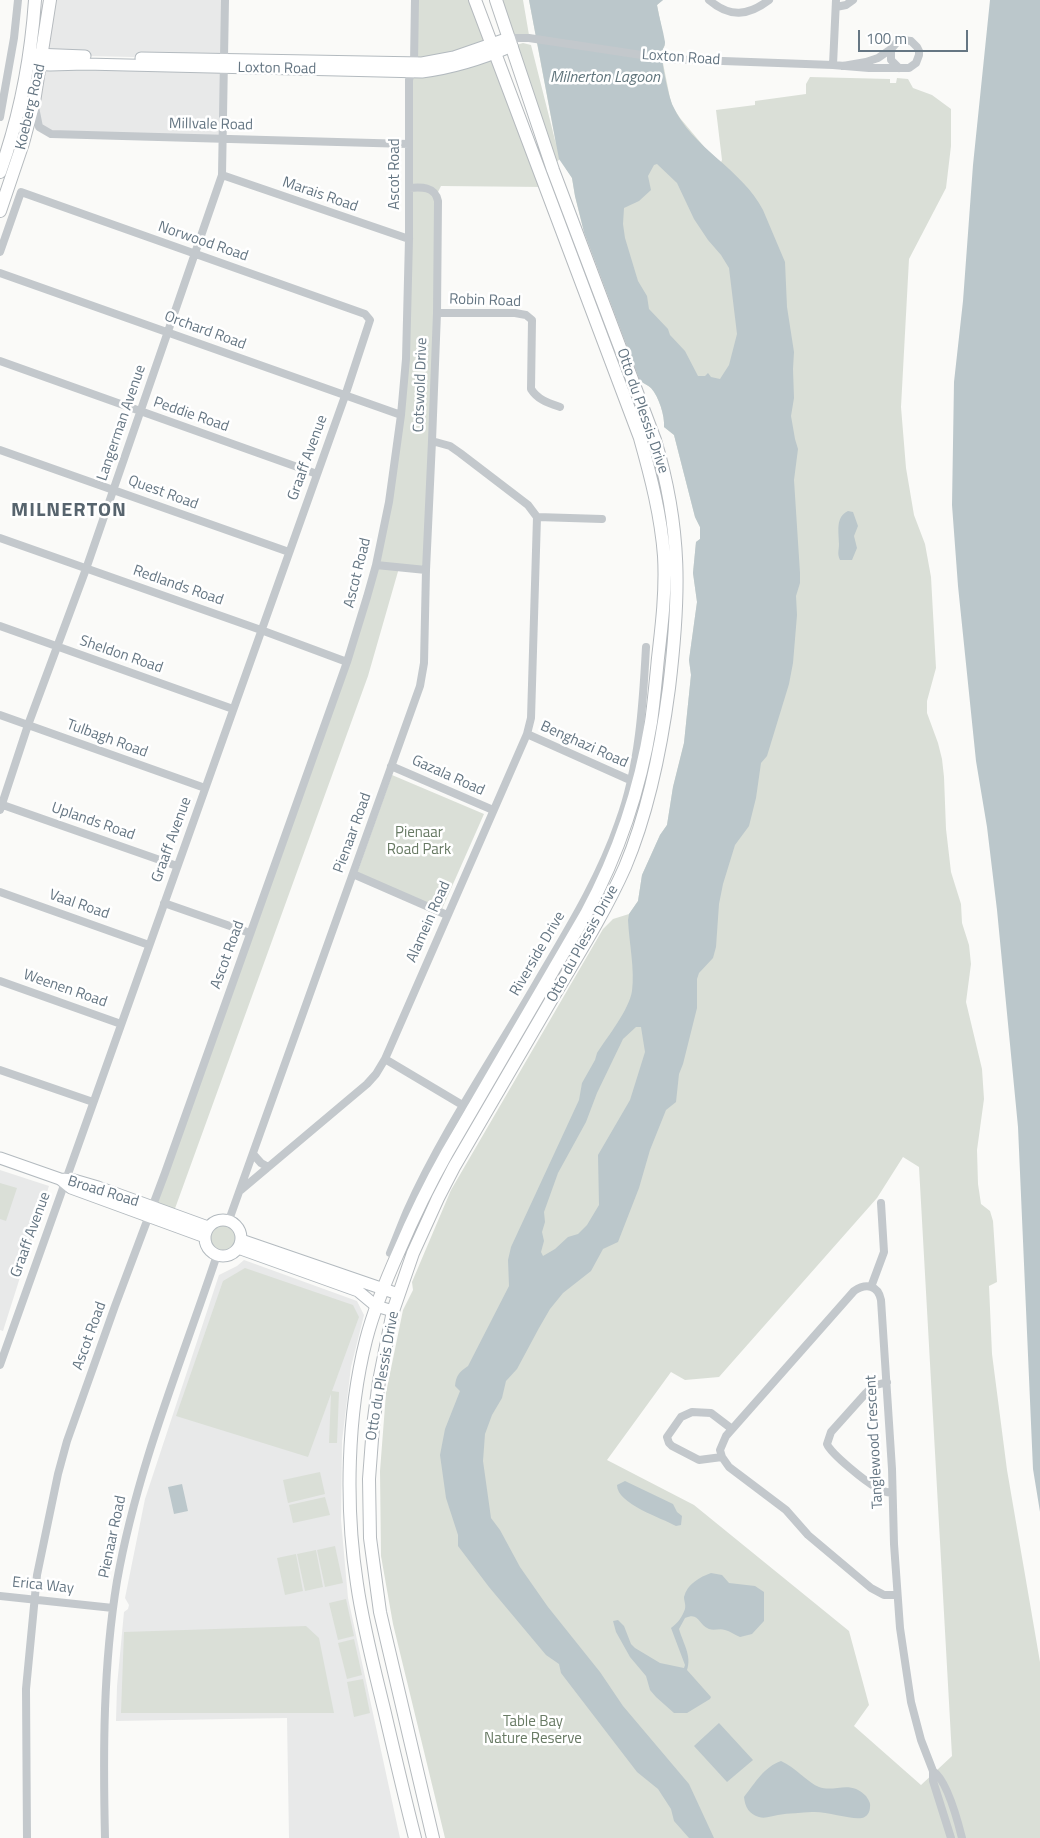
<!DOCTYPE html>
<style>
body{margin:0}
#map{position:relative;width:1040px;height:1838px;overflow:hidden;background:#fafaf8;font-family:"Titillium Web",sans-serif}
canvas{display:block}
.scale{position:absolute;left:858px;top:30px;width:110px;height:22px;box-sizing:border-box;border:2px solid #657683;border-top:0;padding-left:6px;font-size:15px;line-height:18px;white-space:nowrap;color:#657683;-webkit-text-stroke:4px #fff;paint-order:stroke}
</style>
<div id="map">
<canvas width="1040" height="1838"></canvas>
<div class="scale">100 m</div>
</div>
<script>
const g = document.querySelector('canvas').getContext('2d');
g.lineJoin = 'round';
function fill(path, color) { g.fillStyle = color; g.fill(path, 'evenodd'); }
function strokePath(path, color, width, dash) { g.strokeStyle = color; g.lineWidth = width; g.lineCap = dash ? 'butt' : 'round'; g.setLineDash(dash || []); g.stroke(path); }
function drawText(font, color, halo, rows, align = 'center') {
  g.font = font + ' "Titillium Web",sans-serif'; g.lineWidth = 5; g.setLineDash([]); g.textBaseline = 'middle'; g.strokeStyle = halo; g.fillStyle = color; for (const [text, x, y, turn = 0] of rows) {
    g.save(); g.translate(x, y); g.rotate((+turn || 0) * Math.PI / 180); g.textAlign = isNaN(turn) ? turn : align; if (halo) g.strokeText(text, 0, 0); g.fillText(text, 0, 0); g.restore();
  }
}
fill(new Path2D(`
 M50 0H225L223 59 42 55Z
 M41 65 223 68 222 138 51 134 38 123Z
 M0 1170 49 1186 3 1331 0 1330Z
 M244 1260 357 1301 364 1315 351 1367 342 1441 341 1520 348 1598 400 1838H289L287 1718 116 1721 117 1686 124 1612 128 1609 129 1605 125 1598 145 1499 219 1275 237 1266Z`), '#e8e9e9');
fill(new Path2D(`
 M415 0H475L492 44 414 63Z
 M498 0H523L529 35 511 36Z
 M529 0H663L657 5 665 45 661 53 670 98 673 107 680 118 706 149 721 162 722 160 716 110 755 105V101L806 94V84L810 77 890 79V83H896L897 78 908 79 913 88 932 95 951 109V146L946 188 909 259 901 407 906 468 914 515 925 544 931 577 936 668 927 701V713L938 743 942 759 944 777 946 829 951 872 961 904 962 923 969 945 971 964 966 1002 982 1069 984 1099 977 1150 978 1184 981 1204 990 1211 993 1221 997 1282 989 1286 992 1354 1007 1470 1040 1662V1838H445L393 1624 381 1556 380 1471 386 1393 403 1310 413 1290 412 1282 451 1190 603 929 613 919 629 914 638 901 642 875 660 835 667 825 673 787 684 743 691 675 689 660 697 602 693 573 696 542 700 539V527L695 517 674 435 664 427C665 416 659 397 651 388 648 385 643 383 640 381L584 232 575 196 572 178 560 159 553 165 513 46 523 43 531 45 556 144ZM903 1157 919 1167 952 1756 921 1785 854 1726 869 1705 849 1631 694 1505 607 1460 671 1372 685 1380 719 1377 877 1198Z
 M495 53 545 187 441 186 437 194 426 570 399 568 368 676 173 1214 152 1207 347 662 376 565 401 415 412 72Z
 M392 775 484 814 442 909 357 873Z
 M0 1183 17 1188 6 1221 0 1219Z
 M209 1238a14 14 0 1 1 28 0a14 14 0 1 1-28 0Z
 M245 1268 353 1305 359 1317 332 1391 339 1392 337 1443H329L331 1394 308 1457 176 1416 223 1281Z
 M320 1472 325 1494 288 1503 283 1480Z
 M325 1497 330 1515 293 1523 289 1505Z
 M335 1546 343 1583 325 1587 317 1550Z
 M316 1550 323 1587 305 1591 297 1554Z
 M296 1554 303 1591 285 1595 277 1558Z
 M346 1599 354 1636 338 1640 329 1603Z
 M306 1626 319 1638 334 1713H121L124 1632Z
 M354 1639 362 1675 347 1679 338 1643Z
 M363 1679 370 1713 354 1717 347 1682Z`), '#dadfd7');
fill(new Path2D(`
 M529 0H663L657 5C659 17 663 30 665 42 665 47 662 49 662 53 661 61 669 98 673 106 691 147 743 170 763 210L785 262 787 307 794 352 793 369 794 398 791 416 795 439 798 449 794 480 800 573V583L796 596 797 615 793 663 789 684 767 756 761 763 756 798 749 826 735 845 723 884 719 904 716 947 713 958 699 973 697 979V1008L683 1064 679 1074 676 1102 666 1110 650 1150 639 1188 618 1242 603 1249 591 1271 563 1293 550 1309 539 1328 517 1369 506 1381 502 1398 492 1415 485 1434 483 1461 491 1518 500 1530 520 1567 548 1607 600 1672 623 1706 689 1784 714 1838H689L674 1821 671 1809 658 1789 637 1772 561 1673 559 1664 546 1655 489 1587 458 1546V1535L446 1498 440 1455 445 1429 460 1391 455 1386C456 1376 459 1372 468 1366L509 1286 508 1260 511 1247 579 1100 582 1083 595 1060 597 1053C608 1036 629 1010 632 991 635 970 629 942 628 920L629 914 638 901 642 875 660 835 667 825 673 787 684 743 691 675 689 660 697 602 693 573 696 542 700 539V527L695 517 674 435 664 427C665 416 659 397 651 388 648 385 643 383 640 381L584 232 575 196 572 178 559 159ZM657 164 677 183 694 219 708 240 721 255 729 268 737 334 729 365 720 379 711 377 708 373 705 376H698L685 351 670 335 668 329 649 309 647 296 638 281 625 238 623 224 624 208 639 201 651 190 648 176 654 165ZM636 1027H641L645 1052 630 1100 598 1155 599 1205 587 1225 578 1234 568 1237 555 1249 543 1256 541 1252 544 1241 542 1232 545 1222 544 1212 558 1173 586 1122 597 1093 623 1039Z
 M990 0H1040V1512L1033 1469 1018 1127 997 910 987 827 976 761 958 586 952 505 954 382 963 301 973 165Z
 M848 511 853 512 858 526 854 536 857 548 852 560H840C837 554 839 550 839 544 839 532 835 517 848 511Z
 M625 1481 673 1504 677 1512 682 1516 681 1525 676 1526C662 1518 617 1504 617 1485Z
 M182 1484 188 1511 174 1514 168 1487Z
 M711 1573 722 1575 729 1583 755 1586 764 1592V1621L752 1634 740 1637C735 1635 730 1631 725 1630 720 1628 714 1631 709 1629 697 1624 700 1612 685 1618L679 1629C683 1643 692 1656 687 1670L711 1697 710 1699 687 1713H674L656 1697 650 1690 646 1676 630 1657 616 1632 613 1621 618 1620 624 1626 631 1644 635 1648 660 1663 684 1668 685 1665 671 1628C678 1623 682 1617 685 1609 686 1604 684 1601 684 1597 687 1584 700 1577 711 1573Z
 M719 1723 753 1760 727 1782 694 1746Z
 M781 1761C795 1767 808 1783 819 1787 835 1793 850 1779 866 1796 868 1799 871 1803 870 1807 870 1812 867 1817 862 1818 851 1820 827 1811 812 1812 801 1813 789 1813 778 1815 772 1816 765 1819 759 1817 749 1814 745 1807 744 1797 755 1783 764 1767 781 1761Z`), '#bbc7cb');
const secondary = new Path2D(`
 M34 54 85 56
 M141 58 422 63 454 57 509 38
 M32 64 50 65 85 64 422 72C454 68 482 59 512 46
 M0 1158 60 1179 74 1180 98 1187 208 1227
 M60 1179 71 1188 205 1237
 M205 1238a18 18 0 1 1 36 0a18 18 0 1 1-36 0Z
 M241 1240 398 1294
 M238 1248 358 1291 376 1306 393 1311`);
const primary = new Path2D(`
 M0 172C20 116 31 59 35 0
 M0 211 23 143 34 102 50 0
 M415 1838C404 1795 394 1752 384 1709 374 1668 363 1626 357 1584 345 1507 347 1415 366 1340 374 1309 386 1280 399 1251 413 1218 429 1185 447 1153L586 914C619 853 640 790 651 722 654 701 656 679 658 658 662 624 666 590 664 556 661 516 651 477 640 438L475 0
 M433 1838 380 1612 370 1538 369 1479 373 1426 379 1381 393 1311 413 1253 438 1198 454 1167C487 1110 520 1054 553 997 578 955 605 912 625 867 649 810 661 749 669 688 680 597 682 529 655 440L553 170 496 0`);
strokePath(secondary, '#b3babf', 13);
strokePath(primary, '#b5babe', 14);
strokePath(new Path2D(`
 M709 0C730 18 748 16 769 0
 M836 7 846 5 853 0
 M509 38H529L668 59 833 65 869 68H909L916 63 919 55V51L917 47 911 41 902 40 898 41 891 49 878 58 866 62 843 66
 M891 49V60L899 68
 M833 65 836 0
 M35 107 39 127 51 134 409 144
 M0 117 14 38 18 0
 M222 175 409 239
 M0 252 21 192 365 314 370 320 345 396 0 1365
 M0 273 401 415
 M437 313H515L526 315 532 320 531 389C538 400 548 403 560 407
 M0 361 317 474
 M432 441 450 446 460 453 528 505 537 517 602 519
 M0 450 289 552
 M0 538 261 630 347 662
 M376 565 426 570
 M0 626 233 709
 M0 715 205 788
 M527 734 630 780
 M391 766 493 810
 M0 804 177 866
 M0 810 28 725 86 569 222 175 225 0
 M353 874 447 915
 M0 892 149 945
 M164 903 250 933
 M0 981 121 1024
 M385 1059 464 1106
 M0 1070 93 1102
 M253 1154 261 1163 268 1167
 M241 1190 367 1084 376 1074 385 1059 527 734 531 718 537 517
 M229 1220 420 686 424 663 426 570 432 441 437 313 438 201C435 186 421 187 409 188
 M390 1253C396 1239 401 1225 407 1211 442 1133 493 1058 536 984 567 931 599 880 619 822 639 768 643 704 646 647
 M871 1287 884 1252 881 1203
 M887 1382 873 1386 866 1393 831 1432 827 1444C831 1454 866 1482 877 1488 881 1491 886 1492 892 1493
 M722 1457 699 1460 672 1446 669 1443 667 1437 681 1417 692 1412 711 1413 732 1429
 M896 1595H884L871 1588 808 1535 786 1510 729 1467 722 1457 720 1450 726 1436 854 1291C866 1283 878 1285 881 1300L892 1469 894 1544 900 1628 911 1702 921 1740 933 1771V1781L951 1838
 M0 1596 113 1608
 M933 1771C947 1780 958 1822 962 1838
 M27 1838 26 1689 37 1575 58 1474 67 1441 115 1306 165 1173 347 662 367 597 376 565 389 502 401 415 406 359 409 239V80L414 63 415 0
 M105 1838C103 1752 103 1666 117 1581 137 1468 181 1363 217 1255`), '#c3c8cc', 8);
strokePath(secondary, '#fff', 11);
strokePath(primary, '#fff', 12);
drawText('15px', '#657683', '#fff', [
 ["Loxton Road",681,58,4],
 ["Loxton Road",277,69,1],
 ["Koeberg Road",31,107,-77],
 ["Millvale Road",211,125,1],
 ["Ascot Road",395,174,-90],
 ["Marais Road",320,195,19],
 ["Norwood Road",203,242,19],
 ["Robin Road",485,301,2],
 ["Orchard Road",205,331,20],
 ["Cotswold Drive",421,385,-88],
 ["Otto du Plessis Drive",642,411,71],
 ["Peddie Road",191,415,19],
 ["Langerman Avenue",122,423,-71],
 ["Graaff Avenue",308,458,-70],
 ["Quest Road",163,493,20],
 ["Ascot Road",358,573,-76],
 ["Redlands Road",178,586,19],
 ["Sheldon Road",121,655,19],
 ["Tulbagh Road",107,739,20],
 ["Benghazi Road",584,745,24],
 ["Gazala Road",448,776,24],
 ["Uplands Road",93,822,19],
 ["Pienaar Road",353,833,-70],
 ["Graaff Avenue",172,840,-70],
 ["Vaal Road",79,905,19],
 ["Alamein Road",429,922,-66],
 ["Otto du Plessis Drive",583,944,-61],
 ["Riverside Drive",538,954,-60],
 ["Ascot Road",228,955,-70],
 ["Weenen Road",65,989,19],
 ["Broad Road",103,1192,17],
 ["Graaff Avenue",31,1235,-70],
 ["Ascot Road",90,1336,-70],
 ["Otto du Plessis Drive",383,1376,-80],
 ["Tanglewood Crescent",875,1442,-93],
 ["Pienaar Road",113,1537,-78],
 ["Erica Way",43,1586,6]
]);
drawText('15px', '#687a64', '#fff', [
 ["Pienaar",419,833],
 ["Road Park",419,850],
 ["Table Bay",533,1722],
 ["Nature Reserve",533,1739]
]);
drawText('italic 16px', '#60757c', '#fff', [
 ["Milnerton Lagoon",605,78]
]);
g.letterSpacing = '1px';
drawText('bold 20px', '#57646e', '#fff', [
 ["MILNERTON",69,511]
]);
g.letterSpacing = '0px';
</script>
